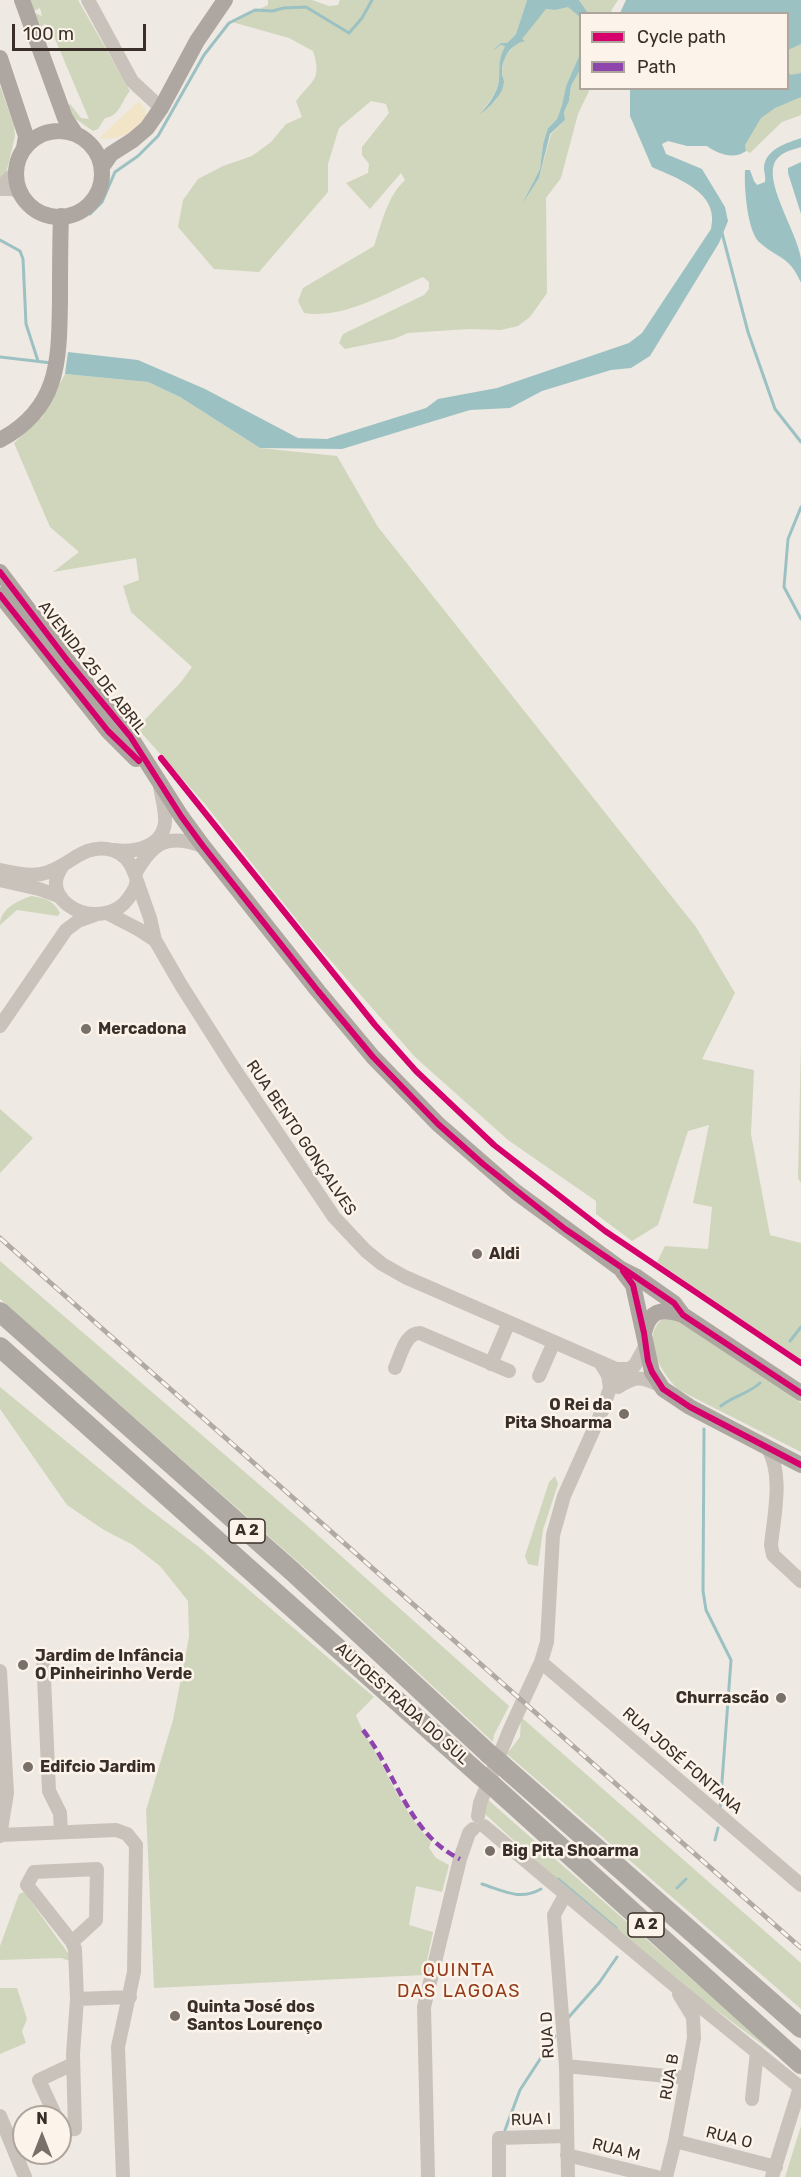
<!DOCTYPE html>
<meta charset="utf-8">
<style>
body{margin:0}
#map{position:relative;width:801px;height:2177px;overflow:hidden;background:#efe9e3;font-family:Rubik,sans-serif}
canvas{display:block}
.legend{position:absolute;left:579px;top:12px;width:210px;height:78px;box-sizing:border-box;background:#fcf4ea;border:2px solid #aea59c;margin:0;padding:8px 10px;list-style:none;font-size:18px;color:#3a2f28}
.legend li{display:flex;align-items:center;gap:12px;height:30px}
.legend b{width:30px;border:2px solid #aea59c}
.north{position:absolute;left:12px;top:2105px;width:60px;height:60px;box-sizing:border-box;background:#fcf4ea;border:2px solid #aea59c;border-radius:50%;rotate:0deg;font-size:16px;font-weight:700;line-height:24px;text-align:center;color:#3a2f28}
.north::after{content:'';display:block;margin:auto;width:21px;height:27px;background:#797069;clip-path:polygon(50% 0,100% 100%,50% 72%,0 100%)}
.scale{position:absolute;left:12px;top:24px;width:134px;height:27px;box-sizing:border-box;border:3px solid #3a2f28;border-top:0;padding-left:8px;font-size:18px;line-height:21px;white-space:nowrap;color:#3a2f28;-webkit-text-stroke:4px #fcf4ea;paint-order:stroke}
</style>
<div id="map">
<canvas width="801" height="2177"></canvas>
<ul class="legend">
<li><b style="height:8px;background:#d6006c"></b>Cycle path</li>
<li><b style="height:8px;background:#8e44ad"></b>Path</li>
</ul>
<div class="north">N</div>
<div class="scale">100 m</div>
</div>
<script>
const g = document.querySelector('canvas').getContext('2d');
g.lineJoin = 'round';
function fill(path, color) { g.fillStyle = color; g.fill(path, 'evenodd'); }
function strokePath(path, color, width, dash) { g.strokeStyle = color; g.lineWidth = width; g.lineCap = dash ? 'butt' : 'round'; g.setLineDash(dash || []); g.stroke(path); }
function drawText(font, color, halo, rows, align = 'center') {
  g.font = font + ' Rubik,sans-serif'; g.lineWidth = 5; g.setLineDash([]); g.textBaseline = 'middle'; g.strokeStyle = halo; g.fillStyle = color; for (const [text, x, y, turn = 0] of rows) {
    g.save(); g.translate(x, y); g.rotate((+turn || 0) * Math.PI / 180); g.textAlign = isNaN(turn) ? turn : align; if (halo) g.strokeText(text, 0, 0); g.fillText(text, 0, 0); g.restore();
  }
}
fill(new Path2D(`
 M28 0H78L130 91C122 100 120 116 105 118L98 129 93 131 70 115 67 106 70 104 81 118 89 119 50 27 45 24 41 27 35 13 42 16 40 8 34 11Z
 M268 0H312L329 6 338 5 340 0H527L516 34 507 43H501L496 48 502 45 505 46C497 63 502 69 498 84 495 96 487 104 481 113L496 100 504 84 502 71 504 58 546 9 555 10 568 6 580 16V54L566 86 562 105 557 119 548 128 543 144 540 169 526 197 539 178 551 134 565 120 564 112 569 101 571 86 580 70V88L590 89 578 114 561 178 546 198 547 293 530 317 518 326 501 330 469 329 408 333 394 339 345 349 339 343 343 334 424 295 429 289V282L423 277C386 293 345 319 304 313L298 301 303 288 374 246C382 222 387 197 405 180L401 173 370 209 346 183 368 173 369 164 362 155V147L389 113 386 104 371 101 339 128 328 164V192L259 272 214 269 178 227 183 200 198 179 223 166 252 156 271 142 286 124 302 117 296 101C313 79 322 80 313 51L289 38 232 22 268 5Z
 M579 0H618L611 11 612 14 588 13Z
 M801 0V115L782 122 750 153 746 151 731 106 788 88V14Z
 M0 86 14 125 15 136 6 174 0 180Z
 M65 374 148 382 180 397 260 448 337 456 378 527 696 927 735 993 702 1059 754 1070 751 1134 770 1235 801 1243V1360L657 1262 665 1246 708 1249 712 1207 693 1203 709 1125 688 1131 658 1225 632 1241 596 1214V1201L508 1140 415 1057 316 944 204 803 137 728 181 682 192 667 131 612 123 586 139 580 136 558 53 572 79 552 50 527 14 443 42 417Z
 M31 896C44 898 54 900 60 913L58 916 17 910 0 925C0 909 17 901 31 896Z
 M801 1043V1183L798 1178Z
 M0 1109 33 1138 0 1173Z
 M0 1261 312 1530 509 1706 494 1735 493 1742 315 1577 0 1299Z
 M664 1318 677 1319 801 1403V1452L679 1390C662 1374 638 1336 664 1318Z
 M0 1387 145 1506 200 1548 374 1697 356 1715C362 1732 372 1745 380 1761 395 1790 408 1817 431 1842L429 1848 436 1858 449 1865 442 1892 416 1886 409 1925 433 1932 424 1975 154 1988 146 1810 173 1720 189 1637 188 1601 160 1566 133 1545 104 1530 67 1505 0 1409Z
 M555 1476 558 1484 543 1530 538 1566 528 1564 525 1556 549 1482Z
 M521 1717 801 1963V2009L507 1754 520 1737Z
 M486 1798 787 2063 692 1992 575 1897 485 1814Z
 M24 1892 68 1953 70 1961 61 1958 0 1960V1946L19 1894Z
 M0 1988H17L27 2019 22 2031 26 2043 0 2054Z
 M801 2126V2177H785Z`), '#d0d6bb');
fill(new Path2D(`
 M139 101 145 109 146 116C134 132 121 141 99 138Z`), '#f1e4c7');
fill(new Path2D(`
 M527 0H579L588 13 580 14V17L568 7 555 10 546 9 522 39 525 41C511 44 502 58 502 72 502 76 504 79 504 82 503 95 489 108 479 115 488 105 497 94 499 80 500 66 498 60 505 46L501 45 492 51 501 43H507L516 34Z
 M626 0H801V44L788 50V14L620 13Z
 M580 54V70L571 86 569 101 564 112 565 120 550 134 539 178 522 204 540 169 543 144 548 128 557 119 562 105 566 86Z
 M788 72 791 75 801 73V97L775 108 761 118 745 145 746 151C734 160 718 154 707 146H687L668 141 662 144 666 154 702 169 725 207 728 221 719 243 650 356 631 368 611 370 542 391 510 408 470 410 342 449 260 448 180 397 148 382 65 374 68 352 138 360 205 389 298 438 327 439 426 408 438 399 497 388 629 343 642 333 711 229C720 192 678 179 652 167L630 116V89L788 88Z
 M801 138V147C791 150 778 153 774 164 766 187 798 234 801 259 801 267 801 275 801 283 789 255 779 260 759 242 747 230 744 186 745 170H750L754 181 757 185 765 182C766 176 764 173 764 168 765 149 787 143 801 138Z
 M801 162V214L788 173V168Z`), '#9cc1c3');
strokePath(new Path2D(`
 M90 214 102 202 115 172 138 156 158 136 204 55 229 23 255 10 272 11 284 8 306 7 349 33 362 18 372 0
 M722 233 748 332 775 409 801 442
 M0 240 20 251 23 259 26 324 38 361
 M0 357 52 363
 M801 507 788 539 784 587 801 619
 M790 1341 801 1327
 M721 1406C733 1396 748 1394 760 1383
 M704 1429 703 1591 706 1610 731 1660 720 1809
 M715 1840 718 1828
 M556 1880 558 1879 616 1928
 M482 1884C504 1891 520 1901 541 1889
 M677 1888 686 1879
 M568 2018 599 1983 617 1957
 M505 2130 520 2090 555 2036`), '#9cc1c3', 3);
strokePath(new Path2D(`
 M88 0 132 81 161 108
 M0 187 16 172
 M0 189H12L21 192
 M114 850C134 853 163 847 165 822 166 809 161 797 160 785
 M0 870C14 873 27 876 41 874 68 869 82 842 112 850 123 853 130 861 134 872 138 880 137 886 132 893 123 908 112 914 94 914 77 914 55 901 56 882 56 876 60 870 63 865
 M135 874C153 842 167 833 203 846
 M0 880 39 889 61 897
 M137 881 150 918 155 940 181 985 233 1067 334 1217 366 1251 382 1264 405 1277 600 1362
 M107 913 138 929 155 940
 M0 1026 66 930 78 921 95 915
 M491 1364 509 1322
 M395 1368C401 1355 405 1333 420 1333L509 1371
 M539 1376 554 1342
 M618 1387C635 1376 641 1376 659 1385
 M610 1388 608 1375 600 1362 616 1369H629
 M767 1447C784 1474 774 1515 771 1545L773 1555 801 1581
 M43 1655 49 1791 60 1813 61 1832
 M541 1662 801 1885
 M0 1671 7 1793 0 1836
 M478 1816 480 1803 510 1729 541 1662 547 1642 553 1535 564 1496 602 1411 610 1388 616 1379 635 1365 645 1347
 M484 1826 675 1986 801 2088
 M0 1835 116 1830 127 1834 136 1845 134 1972 118 2047 123 2177
 M565 1895 554 1915 566 2066 568 2177
 M72 1942 96 1920 97 1869 34 1872 27 1885 72 1942 75 1949 77 1999
 M566 2066 687 2078
 M752 2099 757 2052
 M0 2116 25 2177
 M56 2117 39 2080 73 2064
 M60 2126 62 2130 75 2129 73 2054 77 1999 130 1997
 M675 2141 776 2167
 M567 2155 657 2177
 M428 2177 424 2007 460 1859 469 1833 473 1829
 M499 2177V2138L567 2136
 M666 2177 675 2141 694 2038 693 2017 679 1994
 M772 2177 800 2087`), '#c9c2bb', 14);
strokePath(new Path2D(`
 M22 0 65 118 75 133
 M0 58 26 136 24 148
 M16 174a43 43 0 1 1 86 0a43 43 0 1 1-86 0Z
 M102 167 111 154 133 140 147 128 161 108 197 41 225 0
 M0 440C60 408 59 360 60 300 60 272 60 244 61 216
 M0 572 67 660 130 736 181 816 203 846 318 991 373 1057 438 1124 516 1192 621 1269 637 1277 674 1303 683 1315
 M0 595 108 731 136 759
 M623 1272 633 1285 652 1372 663 1389 690 1407 801 1465
 M644 1333C650 1309 662 1308 683 1315L801 1393`), '#aea6a0', 16);
strokePath(new Path2D(`
 M0 1312 293 1572 489 1754
 M0 1347 480 1775
 M502 1765 801 2028
 M492 1785 801 2064`), '#aea8a2', 20);
const rail = new Path2D(`
 M0 1238 801 1948`);
strokePath(rail, '#b0aaa5', 5);
strokePath(rail, '#fcf4ea', 3, [9]);
strokePath(new Path2D(`
 M489 1754 502 1765
 M480 1775 492 1785`), '#aea8a2', 20);
strokePath(new Path2D(`
 M363 1730C396 1772 408 1834 460 1859`), '#8e44ad', 4.5, [9, 4.5]);
strokePath(new Path2D(`
 M0 572 67 660 130 736 181 816 203 846 318 991 373 1057 438 1124 483 1164 565 1229 674 1303 683 1315 801 1393
 M0 595 108 731 139 761
 M161 758 375 1025 416 1071 494 1145 605 1231 801 1363
 M623 1271 633 1285 644 1333 648 1361 652 1372 663 1389 690 1407 801 1465`), '#d6006c', 6);
for (const [x, y, r, color] of [
 [86,1029,6,"#797069"],
 [477,1254,6,"#797069"],
 [624,1414,6,"#797069"],
 [23,1665,6,"#797069"],
 [781,1698,6,"#797069"],
 [28,1767,6,"#797069"],
 [490,1851,6,"#797069"],
 [175,2016,6,"#797069"]
]) { const dot = new Path2D(); dot.arc(x, y, r, 0, 2 * Math.PI); g.fillStyle = color; g.fill(dot); strokePath(dot, '#fcf4ea', 2); }
for (const [x, y, w] of [
 [247,1531,36],
 [646,1925,36]
]) { const box = new Path2D(); box.roundRect(x - w / 2, y - 12, w, 24, 4.5); g.fillStyle = '#fcf4ea'; g.fill(box); strokePath(box, '#3a2f28', 1.5); }
drawText('bold 15px', '#3a2f28', null, [
 ["A 2",247,1531],
 ["A 2",646,1925]
]);
drawText('16px', '#3a2f28', '#fcf4ea', [
 ["AVENIDA 25 DE ABRIL",92,668,52],
 ["RUA BENTO GONÇALVES",301,1138,56],
 ["AUTOESTRADA DO SUL",402,1704,42],
 ["RUA JOSÉ FONTANA",682,1761,41],
 ["RUA D",548,2035,-93],
 ["RUA B",670,2077,-80],
 ["RUA I",531,2120,-2],
 ["RUA O",729,2138,14],
 ["RUA M",616,2150,14]
]);
drawText('bold 16px', '#3a2f28', '#fcf4ea', [
 ["Mercadona",98,1029],
 ["Aldi",489,1254],
 ["O Rei da",612,1405,"right"],
 ["Pita Shoarma",612,1423,"right"],
 ["Jardim de Infância",35,1656],
 ["O Pinheirinho Verde",35,1674],
 ["Churrascão",769,1698,"right"],
 ["Edifcio Jardim",40,1767],
 ["Big Pita Shoarma",502,1851],
 ["Quinta José dos",187,2007],
 ["Santos Lourenço",187,2025]
], 'left');
g.letterSpacing = '1.5px';
drawText('18px', '#923a19', '#fcf4ea', [
 ["QUINTA",459,1971],
 ["DAS LAGOAS",459,1992]
]);
g.letterSpacing = '0px';
</script>
